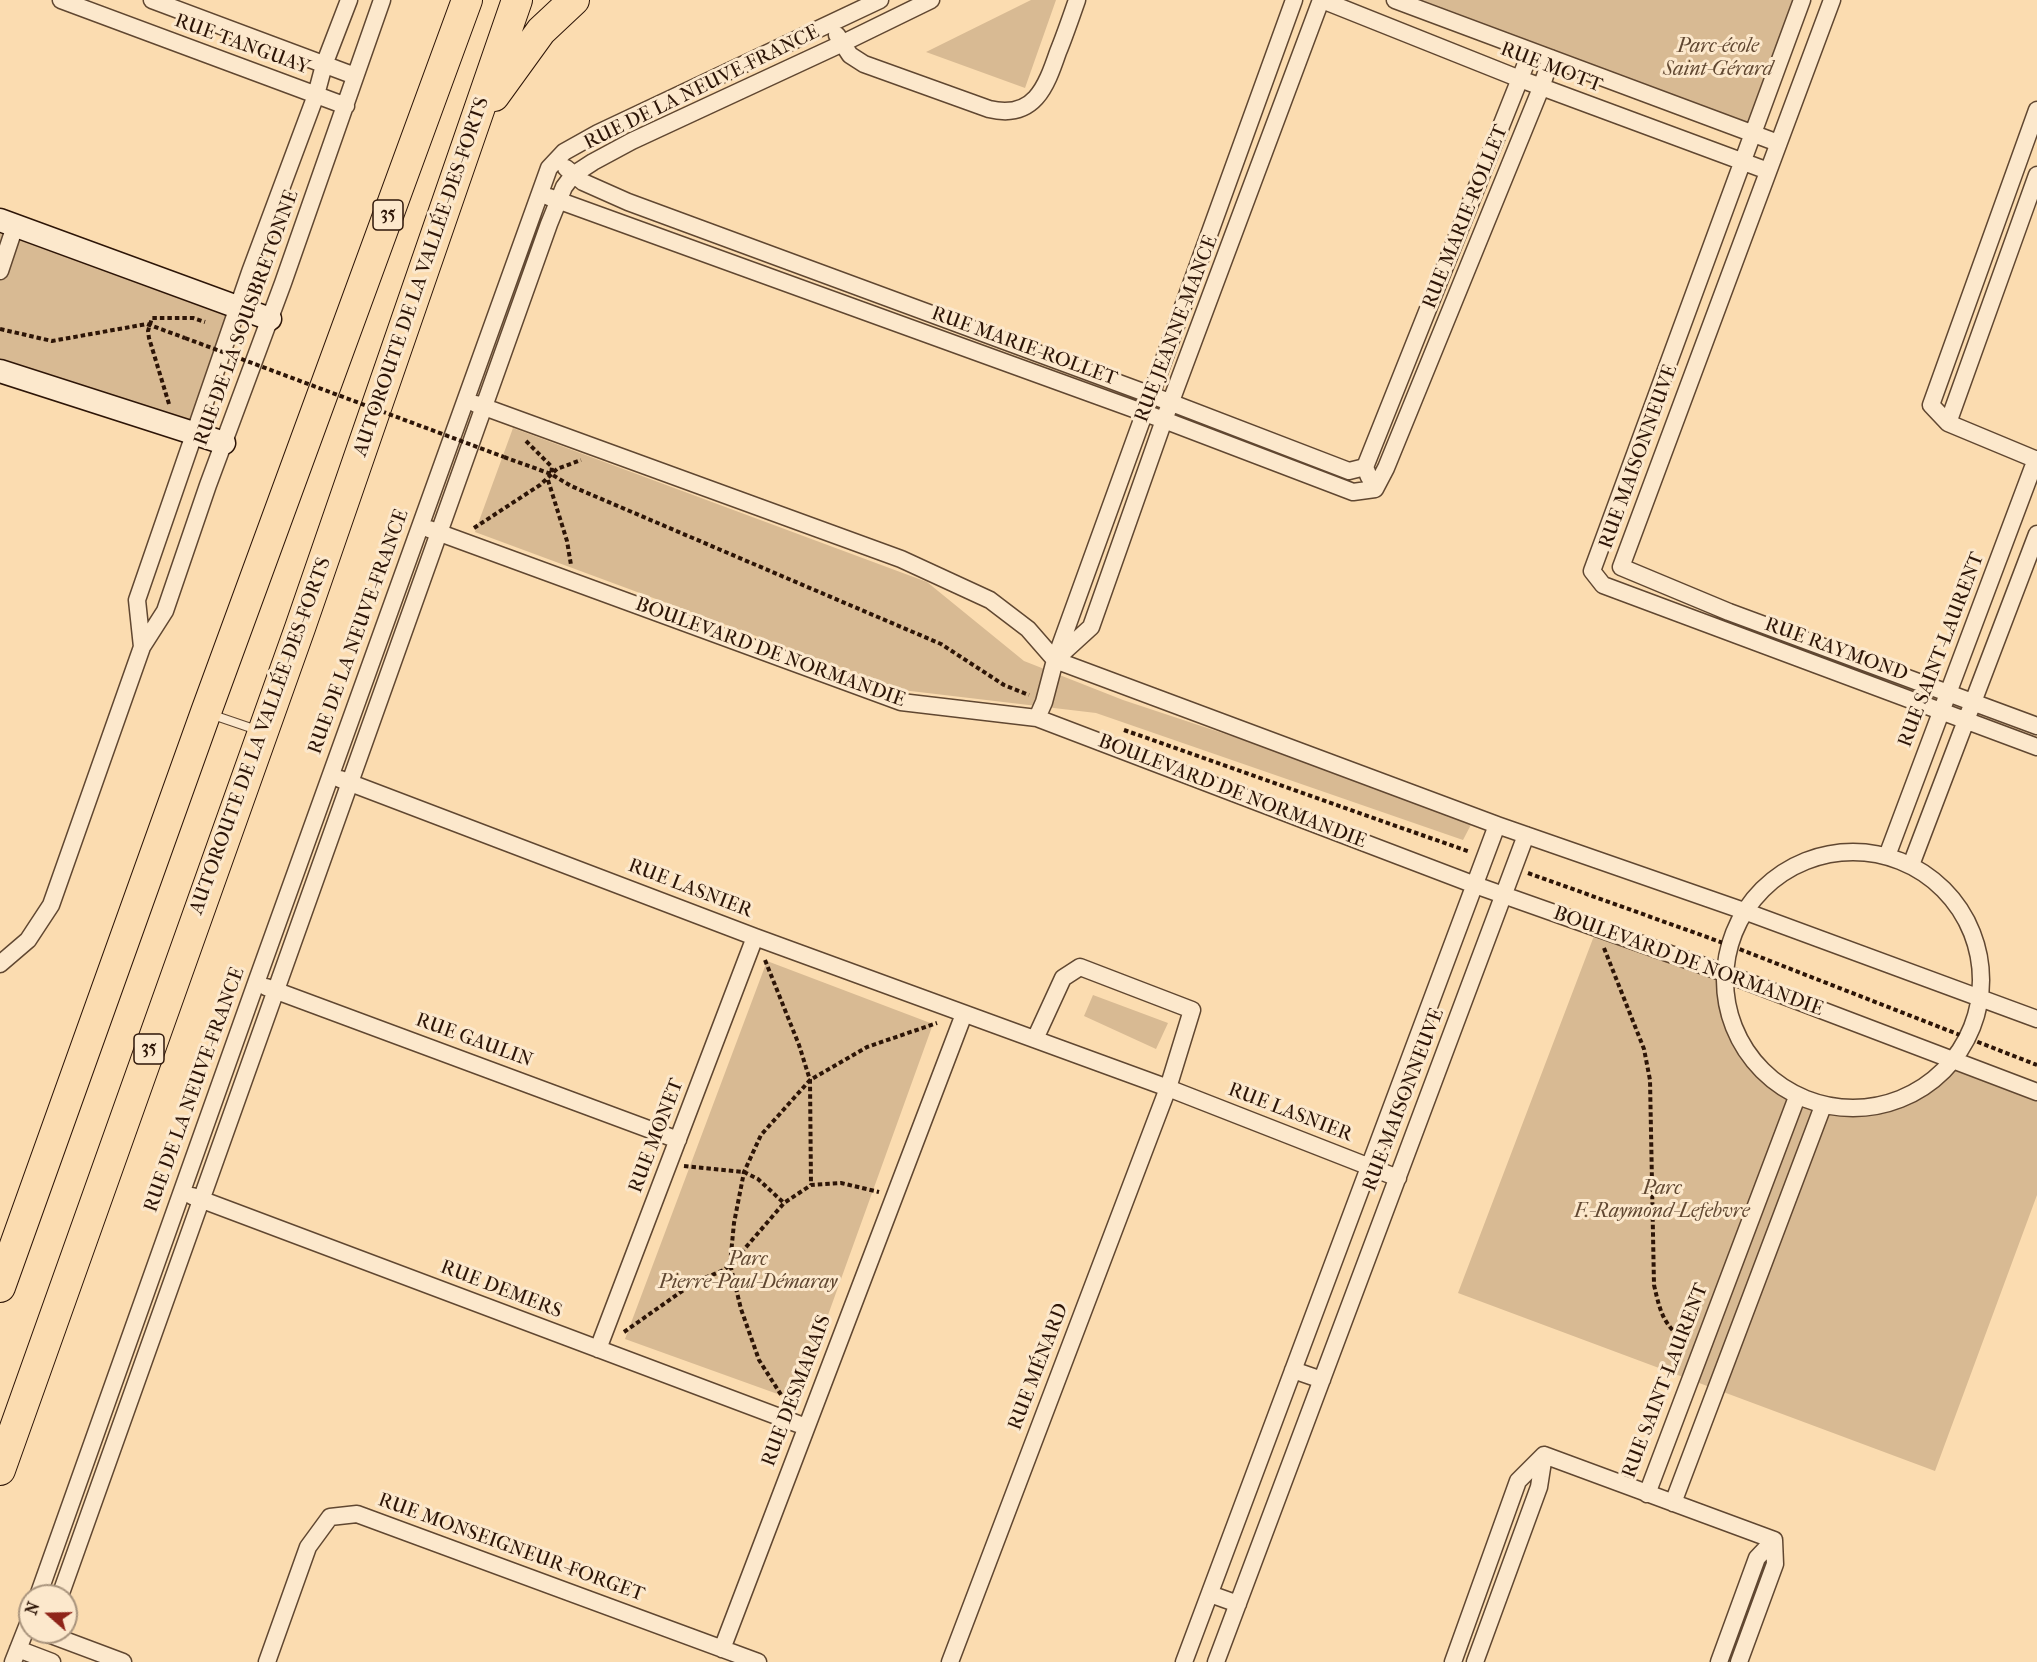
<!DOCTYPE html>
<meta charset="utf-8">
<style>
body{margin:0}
#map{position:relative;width:2037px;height:1662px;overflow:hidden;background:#fbdcb0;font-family:"IM FELL French Canon",serif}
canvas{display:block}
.north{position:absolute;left:18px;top:1584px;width:60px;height:60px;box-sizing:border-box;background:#fce8cc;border:2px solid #a9947d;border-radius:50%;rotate:290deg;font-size:16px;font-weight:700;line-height:24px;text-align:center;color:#2d1507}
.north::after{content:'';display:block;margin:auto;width:21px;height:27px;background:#8f2418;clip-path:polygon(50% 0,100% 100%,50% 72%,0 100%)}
</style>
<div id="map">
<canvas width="2037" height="1662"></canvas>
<div class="north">N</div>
</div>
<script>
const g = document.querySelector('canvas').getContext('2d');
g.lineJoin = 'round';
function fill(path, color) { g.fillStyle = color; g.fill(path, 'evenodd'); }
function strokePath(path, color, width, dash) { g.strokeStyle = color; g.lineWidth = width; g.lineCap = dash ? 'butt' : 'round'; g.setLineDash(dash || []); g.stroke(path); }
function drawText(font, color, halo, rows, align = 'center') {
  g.font = font + ' "IM FELL French Canon",serif'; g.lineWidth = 6; g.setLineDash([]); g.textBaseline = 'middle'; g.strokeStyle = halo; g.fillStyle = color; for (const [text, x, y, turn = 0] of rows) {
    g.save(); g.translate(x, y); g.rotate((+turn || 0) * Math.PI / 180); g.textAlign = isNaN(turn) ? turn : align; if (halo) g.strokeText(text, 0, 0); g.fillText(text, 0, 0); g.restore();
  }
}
fill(new Path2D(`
 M1031 0H1056L1025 88 926 52Z
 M1397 0H1802L1753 134Z
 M0 218 237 308 193 432 0 371Z
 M513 428 927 582 1024 661 1123 700 1475 817 1463 840 1096 713 902 690 475 532Z
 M1597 928 1722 972 1729 1034 1758 1073 1803 1106 1861 1110 1908 1095 1933 1079 1949 1063 2037 1095V1195L1935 1471 1458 1293Z
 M767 961 933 1024 797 1401 625 1339Z
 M1093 995 1168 1023 1156 1049 1084 1016Z`), '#d8ba93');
const lane = new Path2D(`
 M210 714 257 730`);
const street = new Path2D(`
 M61 0 346 106
 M152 0 355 76
 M1322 0 1520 79 1768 171
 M1395 0 1778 143
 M837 35 850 55 864 64 989 109C1034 120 1046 87 1058 52 1065 35 1071 17 1077 0
 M2037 110 1931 405 1948 423 2037 460
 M566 168 583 182 628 202 1151 395 1349 471 1365 467
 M549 197 1164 420 1353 492 1375 489
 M0 271 15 226
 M476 404 901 559 990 600 1028 629 1055 660 1497 825 1744 911 2037 1019
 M1948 423 2037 175
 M1369 477 1365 467 1531 51
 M1375 489 1386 468 1541 88 1551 58
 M429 529 901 702 1037 718 1475 885 1724 973 2037 1092
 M1621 567 1832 0
 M1621 567 1729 612 2037 726
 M1592 571 1802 0
 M1592 571 1603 585 2037 747
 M142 647 137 600 250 272 316 95 324 65 349 0
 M1057 658 1091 627 1164 420 1321 0
 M1037 718 1044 702 1055 660 1294 0
 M340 779 755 937 1168 1088 1398 1178
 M1725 980a128 128 0 1 1 256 0a128 128 0 1 1-256 0Z
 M1887 856 2036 459
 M1911 865 2037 534
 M0 964 28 940 51 905 142 647 165 611 208 485 283 283 382 0
 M266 987 678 1140
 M192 1196 806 1427
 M598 1349 755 937
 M1293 1370 1322 1380
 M1544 1455 1774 1540 1775 1564 1739 1662
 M1647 1494 1797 1097
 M1673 1503 1823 1106
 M1210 1594 1238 1604
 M38 1596 256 983 549 168 564 152 598 133 880 0
 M60 1596 549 224 564 187 573 175 593 162 632 141 841 44 931 0
 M43 1632 123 1662
 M18 1649 52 1662
 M722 1649 964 1014
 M13 1662 30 1619
 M267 1662 308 1547 330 1517 357 1514 758 1662
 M950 1662 1168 1088 1192 1010 1080 967 1063 978 1035 1039
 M1184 1662 1497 825
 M1216 1662 1526 835
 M1453 1662 1518 1481 1544 1455
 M1475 1662 1539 1487 1544 1455
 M1719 1662 1757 1558 1774 1540`);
const secondary = new Path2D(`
 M0 220 270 319
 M0 371 224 443`);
const highway = new Path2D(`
 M494 96 541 31 574 0
 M0 1287 206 712 467 0
 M0 1470 300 628 517 0`);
strokePath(lane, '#604731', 10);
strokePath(street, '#604731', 19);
strokePath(secondary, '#2d1507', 25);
strokePath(highway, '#2d1507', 32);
strokePath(new Path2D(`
 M0 329 52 341 147 324 185 338
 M169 404 149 338 148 331 152 318H193L205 322
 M526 441 552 467 551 474
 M504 457 551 474 571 486 941 644 1004 685 1029 695
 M548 480 567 541 571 565
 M474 528 540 485 557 469 581 460
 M1124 730 1470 852
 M1528 873 1729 945 2037 1065
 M1604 948 1644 1049 1650 1080 1654 1285C1661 1315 1663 1324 1688 1344
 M765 960 799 1045 810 1080 811 1185
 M684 1166 744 1172 758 1179 784 1203
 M624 1332 695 1282 724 1270 734 1261 784 1203 811 1185 841 1183 879 1192
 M785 1401 759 1360 741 1309 730 1264 734 1223 744 1172 761 1135 810 1080 867 1047 937 1023`), '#2d1507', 4, [4.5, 3]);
strokePath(lane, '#fce8cc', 8);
strokePath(street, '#fce8cc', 16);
strokePath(secondary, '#fce8cc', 22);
strokePath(highway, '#fbdcb0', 30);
strokePath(new Path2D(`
 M185 338 504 457`), '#2d1507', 4, [4.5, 3]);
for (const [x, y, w] of [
 [388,215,30],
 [149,1049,30]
]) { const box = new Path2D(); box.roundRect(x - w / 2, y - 15, w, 30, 4.5); g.fillStyle = '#fce8cc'; g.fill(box); strokePath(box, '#2d1507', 1.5); }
drawText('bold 18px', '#2d1507', null, [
 ["35",388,215],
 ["35",149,1049]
]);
drawText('20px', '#2d1507', '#fce8cc', [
 ["RUE TANGUAY",242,45,20],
 ["RUE MOTT",1551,68,21],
 ["RUE DE LA NEUVE-FRANCE",702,88,-26],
 ["RUE MARIE-ROLLET",1466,217,-68],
 ["AUTOROUTE DE LA VALLÉE-DES-FORTS",422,277,-71],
 ["RUE DE LA SOUSBRETONNE",247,318,-70],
 ["RUE JEANNE-MANCE",1177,329,-69],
 ["RUE MARIE-ROLLET",1024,347,20],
 ["RUE MAISONNEUVE",1639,457,-70],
 ["RUE DE LA NEUVE-FRANCE",359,632,-70],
 ["RUE RAYMOND",1836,650,20],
 ["RUE SAINT-LAURENT",1942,650,-69],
 ["BOULEVARD DE NORMANDIE",770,653,20],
 ["AUTOROUTE DE LA VALLÉE-DES-FORTS",261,736,-70],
 ["BOULEVARD DE NORMANDIE",1232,792,21],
 ["RUE LASNIER",690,889,21],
 ["BOULEVARD DE NORMANDIE",1688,962,20],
 ["RUE GAULIN",474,1041,20],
 ["RUE DE LA NEUVE-FRANCE",195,1090,-70],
 ["RUE MAISONNEUVE",1404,1100,-69],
 ["RUE LASNIER",1290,1113,21],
 ["RUE MONET",657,1136,-69],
 ["RUE DEMERS",501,1290,21],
 ["RUE MÉNARD",1039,1367,-69],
 ["RUE SAINT-LAURENT",1666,1381,-69],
 ["RUE DESMARAIS",797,1391,-69],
 ["RUE MONSEIGNEUR-FORGET",511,1548,20]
]);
drawText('italic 20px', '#604731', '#fce8cc', [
 ["Parc-école",1718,47],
 ["Saint-Gérard",1718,70],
 ["Parc",1662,1189],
 ["F.-Raymond-Lefebvre",1662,1212],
 ["Parc",748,1260],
 ["Pierre-Paul-Démaray",748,1283]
]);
</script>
